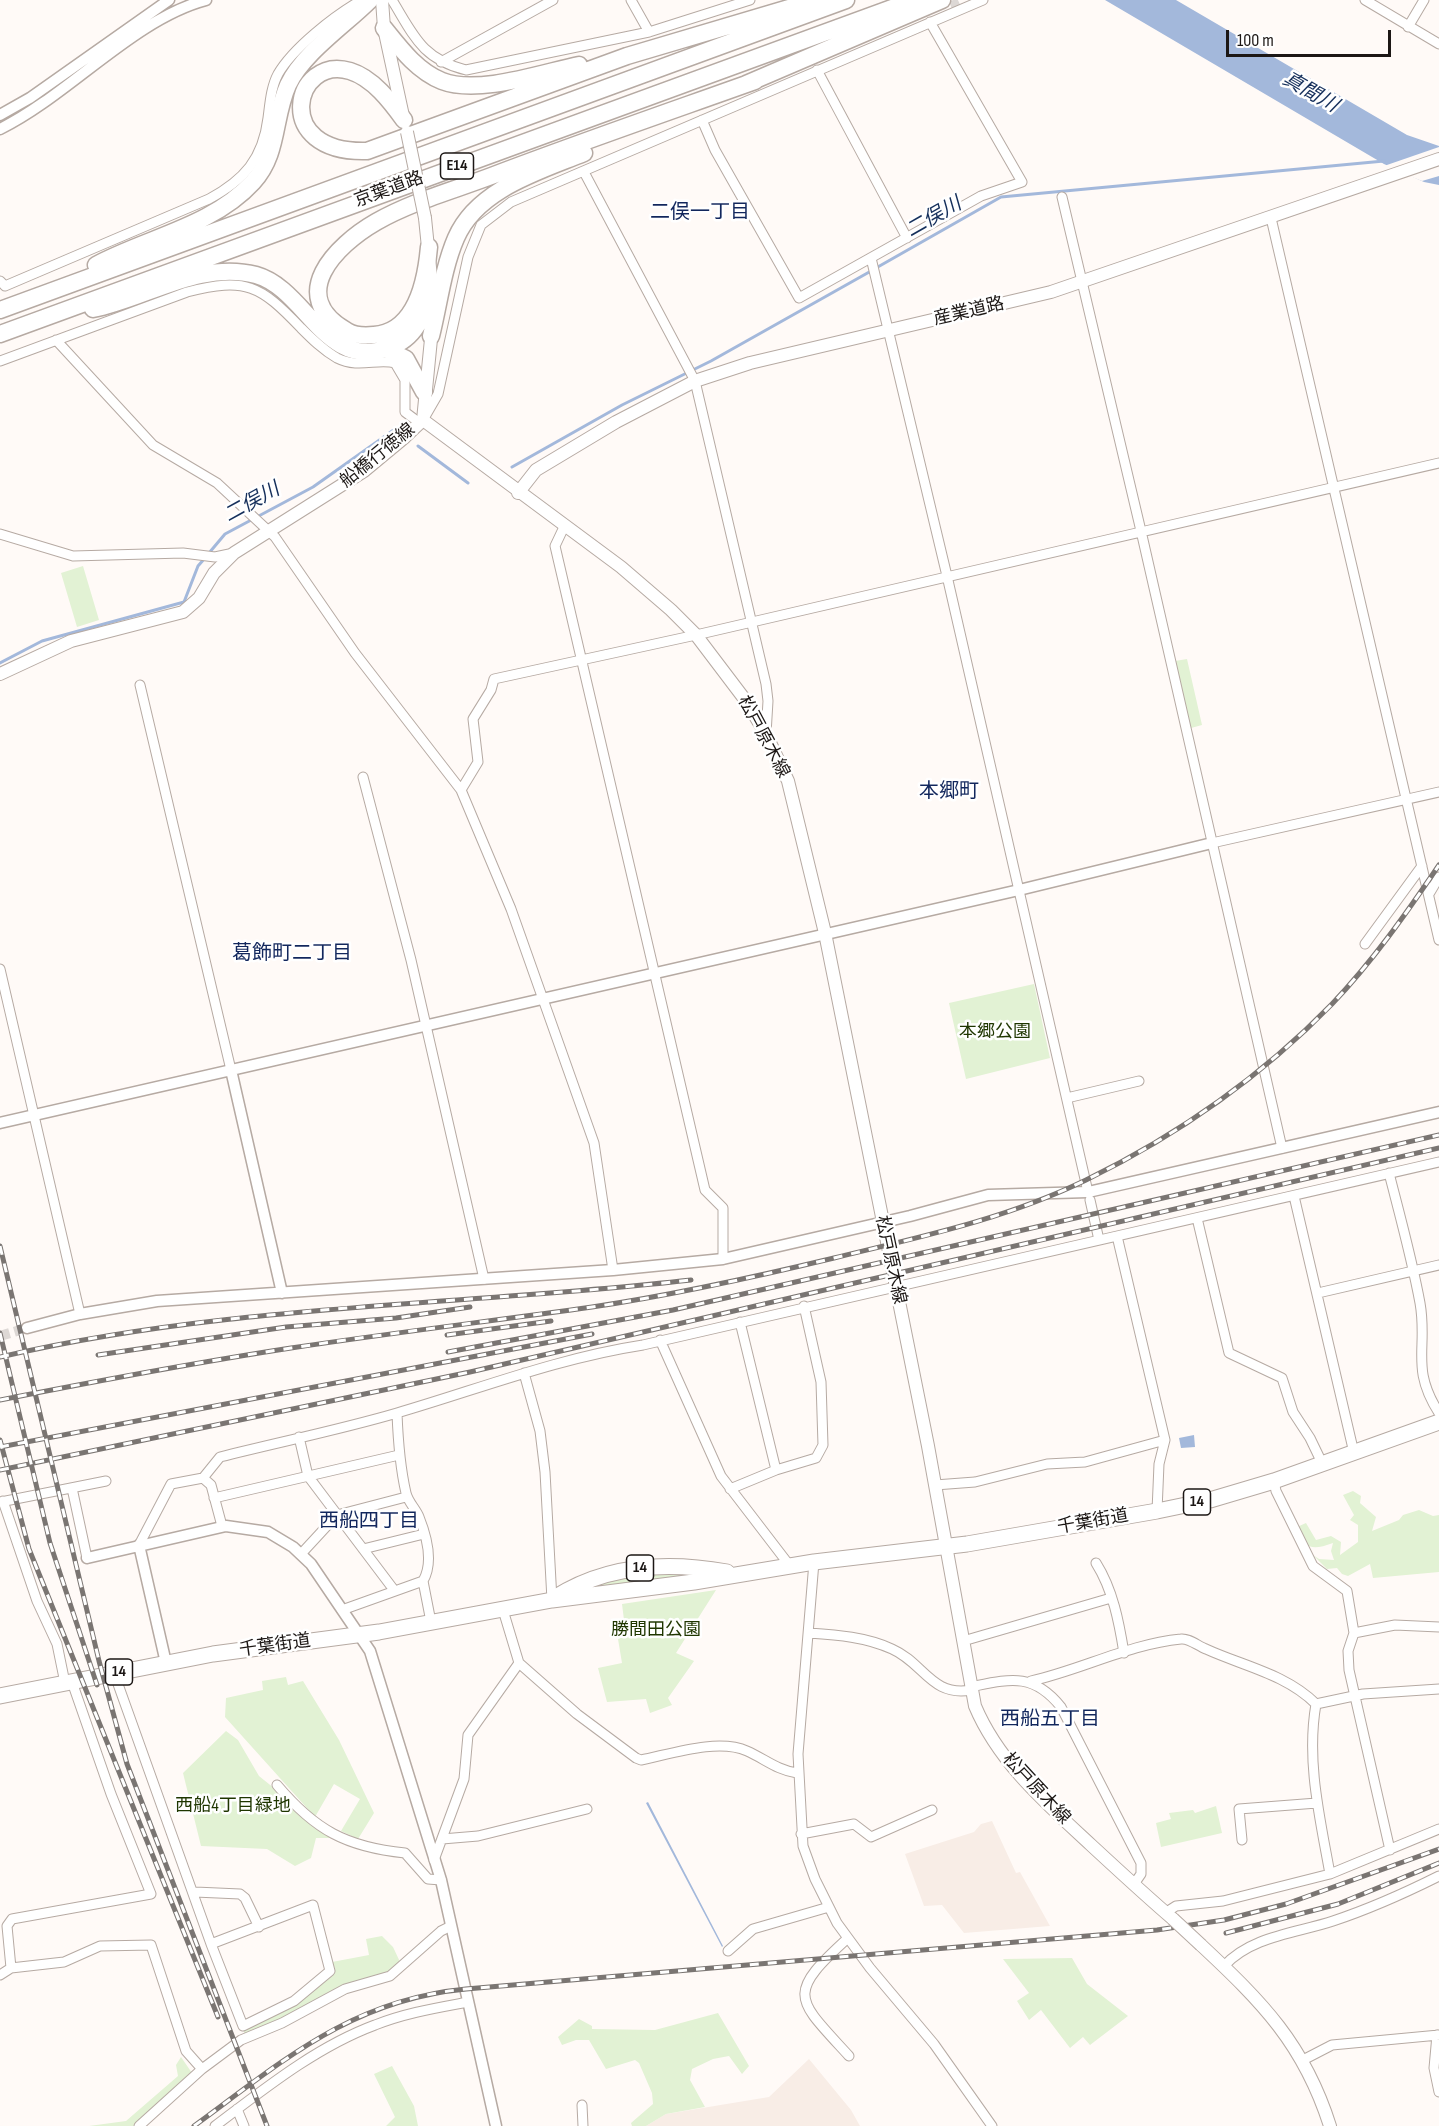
<!DOCTYPE html>
<meta charset="utf-8">
<style>
body{margin:0}
#map{position:relative;width:1439px;height:2126px;overflow:hidden;background:#fffaf7;font-family:"Sofia Sans Condensed",sans-serif}
canvas{display:block}
.scale{position:absolute;left:1226px;top:30px;width:165px;height:27px;box-sizing:border-box;border:3px solid #1c1715;border-top:0;padding-left:8px;font-size:18px;line-height:21px;white-space:nowrap;color:#1c1715;-webkit-text-stroke:4px #fff;paint-order:stroke}
</style>
<div id="map">
<canvas width="1439" height="2126"></canvas>
<div class="scale">100 m</div>
</div>
<script>
const g = document.querySelector('canvas').getContext('2d');
g.lineJoin = 'round';
function fill(path, color) { g.fillStyle = color; g.fill(path, 'evenodd'); }
function strokePath(path, color, width, dash) { g.strokeStyle = color; g.lineWidth = width; g.lineCap = dash ? 'butt' : 'round'; g.setLineDash(dash || []); g.stroke(path); }
function drawText(font, color, halo, rows, align = 'center') {
  g.font = font + ' "Sofia Sans Condensed","Noto Sans JP",sans-serif'; g.lineWidth = 5; g.setLineDash([]); g.textBaseline = 'middle'; g.strokeStyle = halo; g.fillStyle = color; for (const [text, x, y, turn = 0] of rows) {
    g.save(); g.translate(x, y); g.rotate((+turn || 0) * Math.PI / 180); g.textAlign = isNaN(turn) ? turn : align; if (halo) g.strokeText(text, 0, 0); g.fillText(text, 0, 0); g.restore();
  }
}
fill(new Path2D(`
 M992 1821 1016 1873 1020 1872 1050 1926 964 1933 942 1905 924 1906 905 1854 974 1832 981 1824Z
 M809 2059 851 2110 860 2126H646L666 2114 769 2097Z`), '#f8ede6');
fill(new Path2D(`
 M83 566 99 620 77 627 61 573Z
 M1187 659 1202 725 1191 728 1175 661Z
 M1034 984 1050 1058 966 1079 949 1003Z
 M1353 1491 1361 1496 1360 1503 1376 1517 1372 1531 1399 1520 1403 1515 1419 1510 1433 1516 1439 1515V1572L1373 1578 1370 1564 1348 1576 1342 1574 1337 1568 1327 1569 1313 1555 1319 1559 1334 1560 1331 1551 1333 1543C1311 1551 1305 1549 1297 1527L1306 1523 1316 1540 1331 1536 1341 1542 1340 1555 1358 1542V1525L1350 1520 1354 1515 1343 1495Z
 M654 1572 690 1573 692 1576 589 1591 586 1585Z
 M716 1590 676 1653 694 1661 668 1698 672 1705 650 1713 646 1699 607 1702 598 1668 622 1663 618 1639 626 1636 622 1604Z
 M286 1677 288 1685 303 1681 339 1740 374 1813 358 1839 341 1831 360 1799 334 1784 315 1817 225 1717 226 1698 263 1690 262 1681Z
 M226 1731 238 1740 259 1776 336 1838H316L311 1858 295 1866 267 1849 201 1846 183 1773Z
 M1216 1806 1222 1833 1161 1847 1156 1823 1171 1819 1169 1813 1193 1810 1195 1813Z
 M382 1936 393 1947 401 1964 396 1969 245 2036 243 2029 296 2003 332 1962 369 1955 366 1939Z
 M1072 1958 1087 1984 1128 2016 1090 2045 1083 2037 1070 2048 1041 2010 1029 2020 1017 2001 1029 1993 1003 1959Z
 M718 2013 749 2066 742 2074 729 2056 713 2059 692 2069 690 2080 705 2107 666 2114 646 2126H632L631 2123 653 2104 652 2093 639 2063 635 2060 606 2069 589 2040H576L562 2045 558 2037 579 2019 592 2026V2029L655 2030Z
 M181 2057 192 2073 133 2126H89L126 2121 178 2076 176 2065Z
 M392 2066 414 2106 418 2126H386L395 2117 374 2074Z`), '#e2f2d4');
fill(new Path2D(`
 M1105 0H1176L1407 135 1439 146V185L1424 182 1384 164Z
 M1194 1435 1195 1447 1181 1448 1179 1438Z
 M648 1802 723 1946 722 1947 646 1803Z`), '#a3b8db');
fill(new Path2D(`
 M1439 147V176L1422 181 1384 166Z`), '#fffaf7');
strokePath(new Path2D(`
 M876 268 1001 197 1384 161
 M418 446 468 483
 M512 467 622 405 711 361 871 271
 M209 553 225 534 313 487 395 429 401 433
 M0 663 42 641 184 602 198 566 205 558`), '#a3b8db', 3);
strokePath(new Path2D(`
 M953 0 958 11`), '#ddd8d5', 9, [9, 4.5]);
strokePath(new Path2D(`
 M0 1336 27 1328`), '#ddd8d5', 10, [10, 5]);
const minor = new Path2D(`
 M392 0C414 36 422 59 466 70L649 32 750 0
 M631 0 649 32
 M1365 0 1439 44
 M1408 27 1424 0
 M441 62 553 0
 M817 70 907 238
 M702 120 715 150 799 298 981 196 1022 182 930 22
 M584 172 695 381 766 684 768 701 766 734
 M1062 197 1141 531 1282 1148
 M1271 218 1439 940
 M871 258 947 576 1088 1192
 M0 281 5 286 209 199C244 180 263 159 268 118 270 103 271 87 278 74 293 48 334 16 360 1
 M56 340 153 445 217 483 275 537 355 653 461 790 511 909 594 1143 613 1270
 M0 361 187 292C246 277 260 285 301 328 312 339 323 350 337 358 359 369 377 358 395 363L405 380V412L417 421 423 420 438 394 468 257 481 225 511 202 983 0
 M564 527 555 546 705 1190 723 1208V1259
 M0 534 73 556 183 553 215 557 234 553
 M140 685 231 1070
 M363 777 411 960 484 1279
 M461 790 478 762 473 719 491 690 494 679 696 635 1439 463
 M1212 843 1439 792
 M1429 894 1439 877
 M1365 944 1422 866
 M0 969 80 1314
 M1071 1097 1139 1081
 M1389 1173C1400 1216 1412 1259 1420 1303 1428 1348 1410 1368 1439 1413
 M1294 1196 1354 1453
 M1090 1200 1099 1240
 M1197 1218 1229 1353 1282 1378 1293 1412 1310 1438 1323 1465
 M1117 1236 1165 1440 1159 1464 1157 1511
 M1318 1293 1439 1265
 M740 1322 776 1470
 M660 1340 721 1476 790 1566
 M524 1373 540 1431 545 1472 552 1600
 M299 1437 308 1476 394 1590
 M203 1478 211 1485 222 1526
 M1274 1481 1276 1491 1313 1566 1347 1591 1354 1633 1348 1651 1349 1670 1390 1850
 M935 1485 975 1482 1047 1464 1085 1462 1165 1440
 M72 1488 87 1558
 M730 1489 776 1470 816 1458 823 1445 821 1382 804 1306
 M214 1498 399 1455
 M3 1501 37 1601 57 1644 65 1683
 M0 1502 106 1481
 M139 1545 171 1484 203 1478 220 1457C279 1442 339 1430 397 1413 479 1389 558 1358 643 1345L1439 1162
 M363 1549 424 1534
 M301 1554 337 1515 406 1497
 M814 1562 798 1754 803 1846 815 1879 837 1923 870 1968 934 2044 992 2126
 M1096 1563C1113 1590 1119 1622 1124 1653
 M423 1581 431 1622
 M342 1610 423 1581C434 1562 427 1537 419 1517 416 1509 408 1502 406 1493 400 1467 398 1440 397 1413
 M503 1610 519 1663 577 1714 636 1758 641 1760C671 1754 718 1738 747 1751 765 1759 777 1770 797 1773
 M809 1633C838 1635 866 1637 892 1649 924 1663 931 1697 971 1690
 M1354 1633 1395 1625 1439 1627
 M970 1639 1111 1598
 M114 1673 211 1944 313 1905 330 1971 294 2001 243 2026 211 1944
 M1031 1681C1081 1670 1129 1644 1181 1639 1189 1638 1198 1646 1206 1649 1243 1666 1286 1674 1316 1704 1306 1761 1320 1818 1330 1874
 M970 1687C1010 1679 1033 1672 1061 1707L1141 1863V1874L1134 1884
 M1316 1704 1363 1694 1439 1689
 M277 1785C315 1830 346 1847 405 1853L428 1879 441 1880
 M801 1834 854 1824 871 1837 932 1810
 M442 1839 478 1836 587 1809
 M1242 1840 1239 1809 1317 1803
 M434 1860 464 1779 468 1735 519 1663
 M195 1892 240 1894 245 1898 259 1927
 M1165 1913 1176 1906 1223 1901 1330 1874 1439 1829
 M848 1938C785 1995 796 1998 849 2056
 M728 1951 753 1929 829 1907
 M1224 1966C1251 1936 1297 1933 1333 1921 1369 1909 1405 1893 1439 1876
 M11 1968 7 1926 12 1919 151 1894 111 1794 72 1682
 M0 1975 11 1968 64 1962 100 1946 151 1945 186 2051 202 2069
 M1437 2035 1434 2068 1439 2092
 M1303 2060 1332 2045 1439 2035
 M582 2105 583 2126
 M237 2109 244 2126
 M139 2126 202 2069 241 2040 282 2023 345 1989 390 1976 441 1931 451 1926
 M215 2126C264 2089 316 2047 375 2025 405 2013 436 2008 468 2002`);
const tertiary = new Path2D(`
 M0 115 30 98 169 0
 M0 129C69 95 134 19 206 0
 M231 1070 282 1293
 M0 1123 1019 890 1212 843
 M27 1328 80 1314 157 1301 613 1270 723 1259 910 1216 988 1195 1088 1192 1439 1112
 M139 1545 166 1663
 M87 1558 226 1526 268 1532 293 1547 311 1564 370 1651 441 1880 496 2126`);
const secondary = new Path2D(`
 M382 0 384 28 403 116
 M425 218 433 297
 M423 420 621 567 671 610 696 635 746 701 766 734 788 781 825 933 928 1446 975 1706C999 1763 1047 1804 1091 1845 1118 1870 1145 1895 1173 1919
 M518 493 536 470 616 422 695 381 750 363 1051 292 1439 159
 M0 674 71 641 183 612 199 598 214 573 234 553 364 471 405 437 423 420 432 329
 M1201 1945C1262 2002 1304 2044 1330 2126`);
const trunk = new Path2D(`
 M554 1598C607 1564 667 1561 727 1572
 M0 1696 213 1654 379 1632 552 1600 694 1582 814 1562 967 1544 1157 1511 1210 1500 1274 1481 1439 1422`);
const motorway = new Path2D(`
 M384 28C400 48 417 71 442 81 478 95 541 73 579 65
 M746 84 942 0
 M404 120C391 102 373 78 350 71 294 54 270 154 367 151L627 56 816 0
 M429 247C426 280 416 332 374 335 364 336 355 336 347 331 285 296 336 245 376 222 413 201 455 190 494 175 581 142 668 112 755 81
 M96 265C146 238 213 226 253 182 279 154 273 118 288 85 303 53 345 25 370 0
 M93 309C145 299 200 260 256 275 306 289 325 371 388 348 417 338 423 316 431 289
 M0 310 846 0
 M0 334 914 0
 M431 336C439 304 443 268 456 238 477 189 540 171 584 153
 M386 349 406 359 424 392`);
strokePath(minor, '#b6aaa3', 11);
strokePath(tertiary, '#b6aaa3', 13);
strokePath(secondary, '#b6aaa3', 14);
strokePath(trunk, '#b6aaa3', 17);
strokePath(motorway, '#b6aaa3', 19);
strokePath(minor, '#fff', 9);
strokePath(tertiary, '#fff', 10);
strokePath(secondary, '#fff', 12);
strokePath(trunk, '#fff', 15);
strokePath(motorway, '#fff', 16);
const rail = new Path2D(`
 M0 1246 99 1661 127 1764 267 2126
 M0 1333 50 1543 97 1685
 M447 1335 551 1321
 M448 1352 673 1310 1439 1135
 M98 1355 286 1327 396 1318 470 1307
 M0 1357C226 1304 461 1306 691 1280
 M0 1400C97 1381 193 1363 291 1348 391 1333 492 1321 592 1307 673 1295 755 1277 834 1258 920 1237 1006 1219 1086 1180 1176 1136 1261 1077 1332 1004 1372 962 1406 914 1439 865
 M0 1440 29 1549 218 2017
 M0 1447 592 1334
 M0 1470 470 1372 1439 1148
 M1226 1933 1338 1904 1439 1863
 M194 2126C283 2061 351 2000 466 1989L1157 1930 1224 1920 1286 1904 1439 1849`);
strokePath(rail, '#7a7572', 5);
strokePath(rail, '#fff', 3, [9]);
const secondaryBridge = new Path2D(`
 M407 132 425 218
 M1173 1919 1201 1945`);
strokePath(secondaryBridge, '#b6aaa3', 14, []);
strokePath(secondaryBridge, '#fff', 12);
for (const [x, y, w] of [
 [457,166,33],
 [1197,1502,27],
 [640,1568,27],
 [119,1672,27]
]) { const box = new Path2D(); box.roundRect(x - w / 2, y - 13, w, 26, 4.5); g.fillStyle = '#fff'; g.fill(box); strokePath(box, '#1c1715', 1.5); }
drawText('bold 16px', '#1c1715', null, [
 ["E14",457,166],
 ["14",1197,1502],
 ["14",640,1568],
 ["14",119,1672]
]);
drawText('18px', '#1c1715', '#fff', [
 ["京葉道路",389,190,-20],
 ["産業道路",969,312,-13],
 ["船橋行徳線",378,456,-39],
 ["松戸原木線",763,737,62],
 ["松戸原木線",890,1260,78],
 ["千葉街道",1093,1522,-10],
 ["千葉街道",275,1646,-8],
 ["松戸原木線",1036,1789,47]
]);
drawText('18px', '#1f3600', '#fff', [
 ["本郷公園",995,1032],
 ["勝間田公園",656,1630],
 ["西船4丁目緑地",233,1806]
]);
drawText('italic 20px', '#152f5b', '#fff', [
 ["真間川",1310,93,30],
 ["二俣川",934,218,-30],
 ["二俣川",252,503,-29]
]);
drawText('20px', '#12275d', '#fff', [
 ["二俣一丁目",700,213],
 ["本郷町",949,792],
 ["葛飾町二丁目",292,954],
 ["西船四丁目",369,1522],
 ["西船五丁目",1050,1720]
]);
</script>
